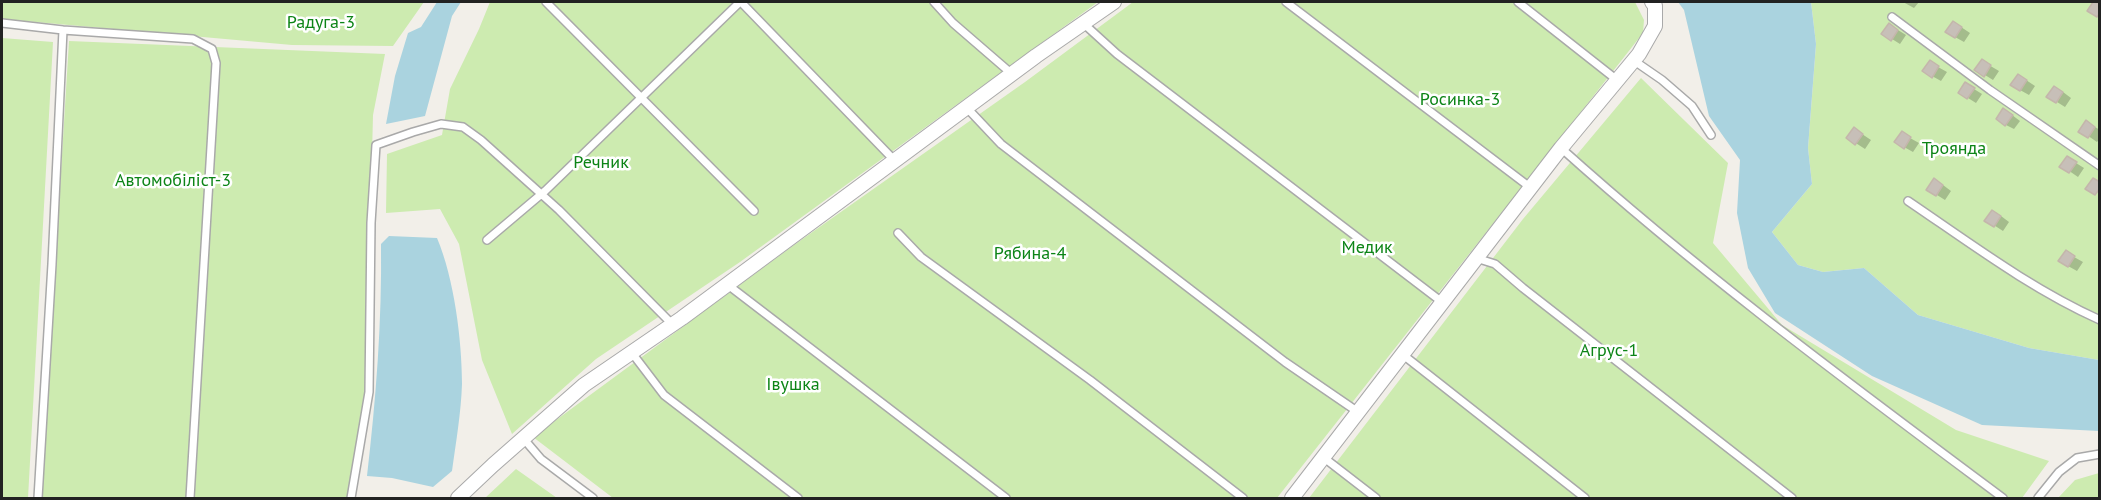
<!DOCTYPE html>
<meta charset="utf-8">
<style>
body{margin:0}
#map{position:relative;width:2101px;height:500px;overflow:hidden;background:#f2efe9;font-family:"PT Sans",sans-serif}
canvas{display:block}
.frame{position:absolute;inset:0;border:3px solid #222;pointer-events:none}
</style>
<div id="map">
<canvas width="2101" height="500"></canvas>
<div class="frame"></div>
</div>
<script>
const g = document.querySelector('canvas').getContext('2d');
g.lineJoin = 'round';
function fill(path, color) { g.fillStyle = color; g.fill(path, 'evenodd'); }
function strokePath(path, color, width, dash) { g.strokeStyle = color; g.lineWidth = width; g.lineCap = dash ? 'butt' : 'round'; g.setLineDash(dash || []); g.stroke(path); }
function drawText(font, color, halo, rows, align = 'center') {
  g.font = font + ' "PT Sans",sans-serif'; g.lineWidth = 5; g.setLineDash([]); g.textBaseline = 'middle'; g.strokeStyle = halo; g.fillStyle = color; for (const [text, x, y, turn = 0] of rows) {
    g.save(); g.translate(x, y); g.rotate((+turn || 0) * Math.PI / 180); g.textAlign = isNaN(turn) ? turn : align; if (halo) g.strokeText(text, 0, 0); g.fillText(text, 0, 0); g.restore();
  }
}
fill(new Path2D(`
 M2 2H424L393 46 292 45 2 19Z
 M490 2H1098L740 262 596 359 512 434 482 360 459 244 440 209 386 213 387 154 442 135 450 89 479 29Z
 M1133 2H1635L1644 20 1643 33 1277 498H613L533 437 794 245 1025 82Z
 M1811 2H2099V360L2029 348 1918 315 1864 268 1823 272 1798 265 1772 232 1812 184 1808 148 1816 44Z
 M2 38 53 42 28 498H2Z
 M69 41 385 54 373 115 366 394 349 498H41Z
 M1641 78 1728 163 1713 243 1782 325 1956 430 2049 461 2022 498H1309L1523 219Z
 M516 469 557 498H485Z
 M2099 473V498H2058L2075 480Z`), '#cdebb0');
fill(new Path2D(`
 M437 2H461L452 16 425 116 386 124 395 76 408 33 421 27Z
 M1678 2H1811L1816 44 1808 148 1812 184 1772 232 1798 265 1823 272 1864 268 1918 315 2029 348 2099 360V431L1982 425 1872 376 1775 313 1748 268 1737 213 1740 160 1709 116 1684 10Z
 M389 236 437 238C454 278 462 340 462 384 461 413 456 442 452 471L433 487 392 478 367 476C376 399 382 322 381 244Z`), '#aad3df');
fill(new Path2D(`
 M1903 2H1919L1914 8Z
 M1961 27 1970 33 1964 42 1955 37Z
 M1898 30 1906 35 1900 44 1892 39Z
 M1982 61 1999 71 1993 80 1985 75Z
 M1938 67 1947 72 1941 81 1932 76Z
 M2026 80 2035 86 2029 95 2020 90Z
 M1974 89 1982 94 1976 103 1960 93Z
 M2063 92 2071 98 2065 107 2057 102Z
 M2012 115 2020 121 2014 129 2006 125Z
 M2095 127 2100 130V138L2097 142 2081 131Z
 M1862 134 1871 140 1865 149 1848 138Z
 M1910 138 1919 143 1913 152 1904 147Z
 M2076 163 2084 168 2078 177 2062 166Z
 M1943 185 1951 191 1945 200 1937 195Z
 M2001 216 2009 222 2003 231 1986 220Z
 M2074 257 2083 262 2077 271 2068 266Z`), '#0003');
const building = new Path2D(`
 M2093 2 2100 3V13L2097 17 2087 11Z
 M1953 21 1962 27 1955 38 1945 32Z
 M1889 23 1898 30 1891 41 1881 34Z
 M1982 59 1991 65 1984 77 1974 70Z
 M1930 60 1939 66 1932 78 1922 71Z
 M2018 74 2027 80 2020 91 2010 85Z
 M1965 82 1975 88 1967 99 1958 93Z
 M2054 86 2063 92 2056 103 2046 97Z
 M2003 108 2013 115 2005 126 1996 119Z
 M2086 120 2095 127 2088 138 2078 132Z
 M1854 127 1863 134 1855 145 1846 138Z
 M1902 131 1911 137 1904 149 1894 142Z
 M2067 156 2077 162 2069 173 2059 167Z
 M1934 178 1943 185 1936 196 1926 190Z
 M2093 178 2100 182V188L2095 195 2085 189Z
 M1992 210 2001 216 1994 227 1984 221Z
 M2066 250 2075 256 2068 267 2058 261Z`);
fill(building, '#c7bfb8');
strokePath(building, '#c4b6ab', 1.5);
const lane = new Path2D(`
 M546 2 754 211
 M741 2 895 161
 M934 2 953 23 1012 74
 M1286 2 1531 188
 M1518 2 1617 80
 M1892 17 1990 90 2100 166
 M2 23 63 30 193 39 212 49 216 63 190 498
 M1083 23 1117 54 1442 302
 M1633 60 1662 80 1692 106 1711 135
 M967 108 1001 144 1285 362 1358 412
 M1561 148C1701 274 1853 386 2003 498
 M1908 201C1970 243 2031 289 2100 320
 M898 233 921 257 1090 380 1243 498
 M487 240 545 191 740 2
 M1476 258 1495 264 1523 288 1792 498
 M728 285 1006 498
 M632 353 664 395 798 498
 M1402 354 1585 498
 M523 438 541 459 593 498
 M1323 457 1376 498
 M38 498 52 264 63 30
 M351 498 369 392 371 223 376 145 413 132 441 124 463 127 481 140 559 210 673 325
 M2038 498 2059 472 2077 458 2100 454`);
const street = new Path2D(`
 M458 498 493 465 584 385 682 318 1036 56 1114 2
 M1292 498 1561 148 1639 54 1655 26V6L1652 2`);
strokePath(lane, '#a9a9a9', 10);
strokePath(street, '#a9a9a9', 16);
strokePath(lane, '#fff', 7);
strokePath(street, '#fff', 14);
drawText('18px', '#0c8416', '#fff', [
 ["Радуга-3",321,23],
 ["Росинка-3",1460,100],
 ["Троянда",1954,149],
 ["Речник",601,163],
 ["Автомобіліст-3",173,181],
 ["Медик",1367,248],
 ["Рябина-4",1030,254],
 ["Агрус-1",1609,351],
 ["Івушка",793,385]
]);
</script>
